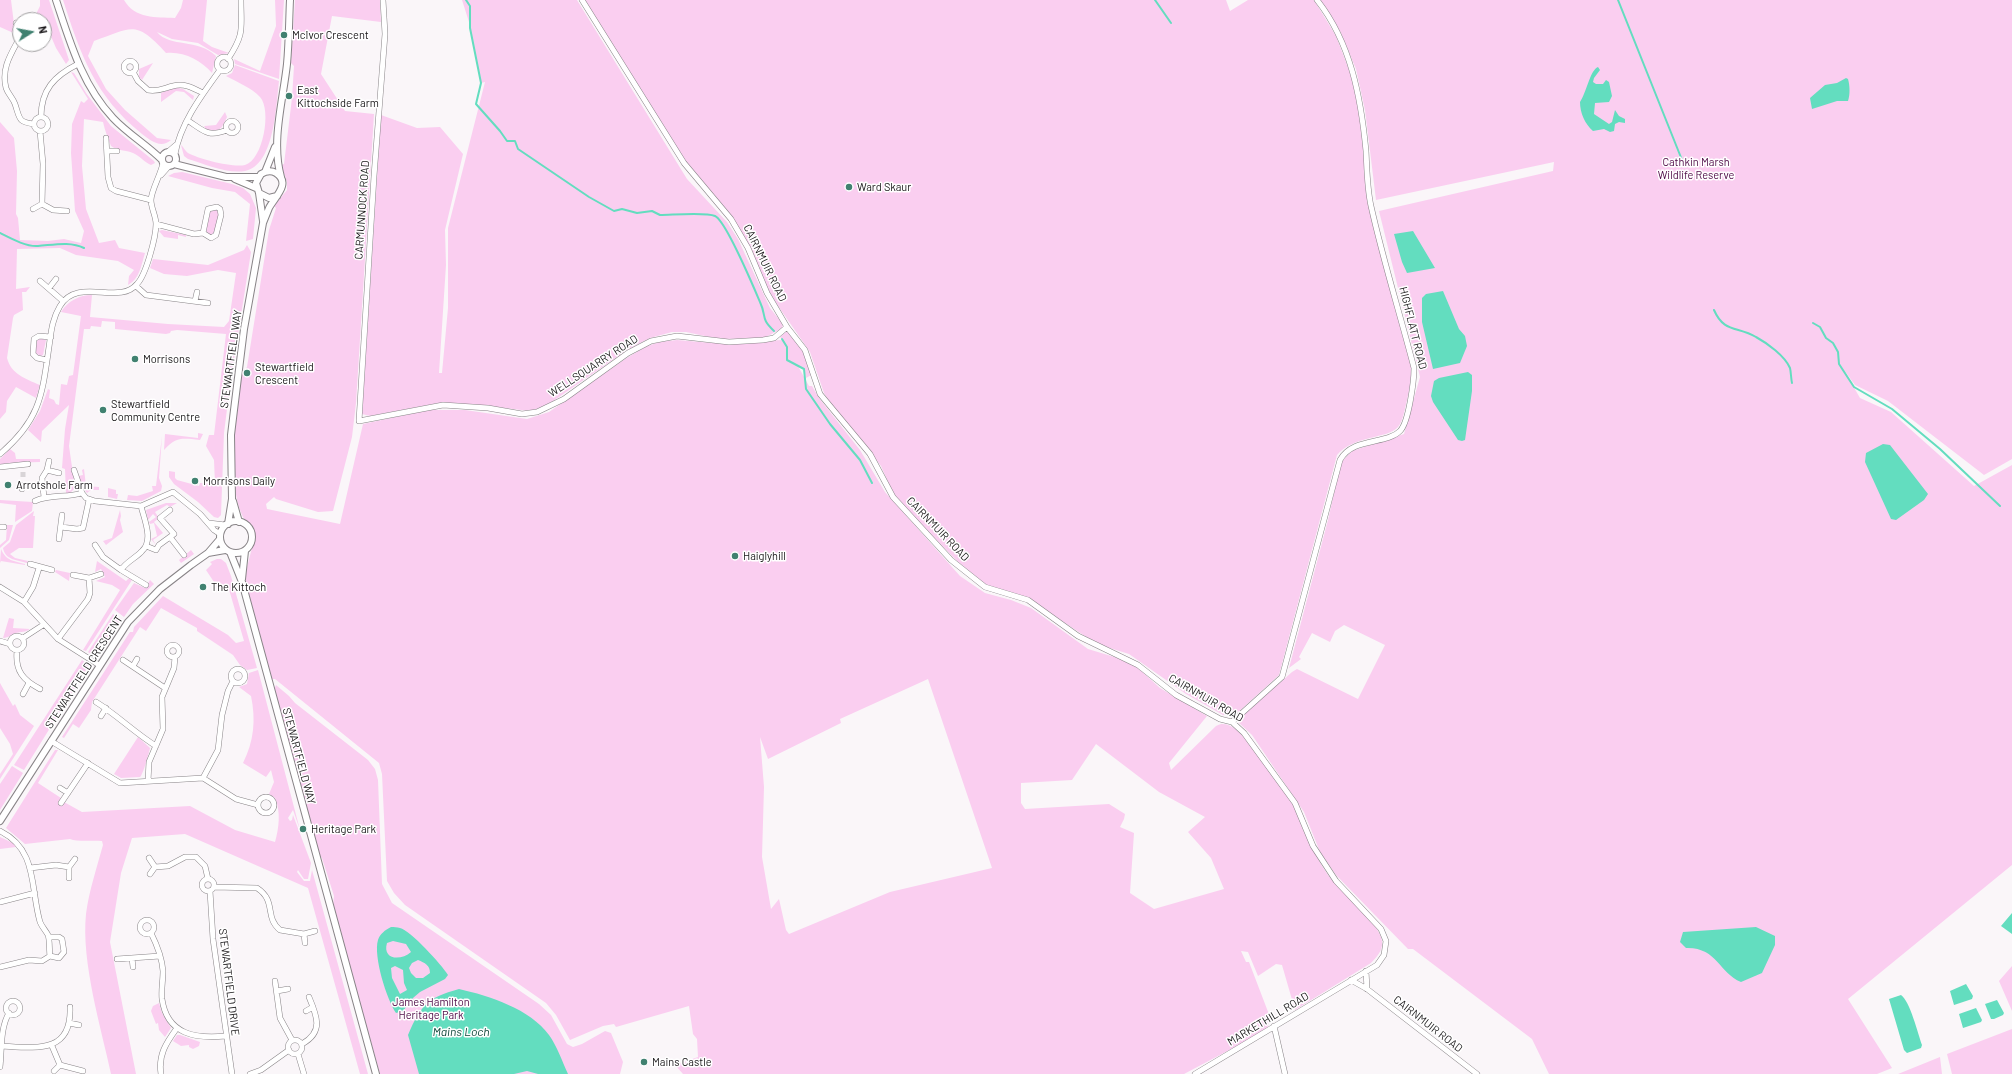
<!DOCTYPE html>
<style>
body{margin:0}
#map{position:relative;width:2012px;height:1074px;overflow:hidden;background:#faf6f9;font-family:Barlow,sans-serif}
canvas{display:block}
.north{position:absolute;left:12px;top:12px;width:40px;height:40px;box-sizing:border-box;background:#fff;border:1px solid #a3a2a3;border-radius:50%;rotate:79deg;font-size:11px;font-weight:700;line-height:16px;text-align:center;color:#181618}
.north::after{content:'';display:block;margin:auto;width:14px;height:18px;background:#408170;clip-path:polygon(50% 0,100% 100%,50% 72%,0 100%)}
</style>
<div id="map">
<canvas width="2012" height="1074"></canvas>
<div class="north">N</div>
</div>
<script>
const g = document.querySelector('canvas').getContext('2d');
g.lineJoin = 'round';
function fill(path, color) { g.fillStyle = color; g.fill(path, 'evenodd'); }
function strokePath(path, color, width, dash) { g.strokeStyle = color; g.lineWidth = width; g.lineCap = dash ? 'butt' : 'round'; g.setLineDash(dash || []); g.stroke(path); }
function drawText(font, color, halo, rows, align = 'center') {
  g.font = font + ' Barlow,sans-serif'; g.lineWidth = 3; g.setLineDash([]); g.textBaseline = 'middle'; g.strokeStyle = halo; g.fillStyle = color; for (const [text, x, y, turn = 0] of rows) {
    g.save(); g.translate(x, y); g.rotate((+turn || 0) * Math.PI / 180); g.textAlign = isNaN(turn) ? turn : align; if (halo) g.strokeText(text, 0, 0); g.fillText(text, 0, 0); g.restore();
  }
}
fill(new Path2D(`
 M0 0H11L14 24 20 31 18 35 0 27Z
 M40 0H49L69 60 66 64 56 48 44 20 35 16 40 6Z
 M63 0H124C135 19 156 17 175 18L181 8 183 0H207L203 41 212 47 229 53 218 55 198 43 172 39 157 32C170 48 198 38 216 56L212 73C201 60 183 51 166 53 135 19 132 28 94 41L88 56 106 89 125 110 157 138 171 140C161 149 151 141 142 134 95 96 81 56 63 0Z
 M275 0H284L279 79 235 64 234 59 260 71 276 26Z
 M295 0H380L381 22 332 16 321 74 345 111 374 114 356 403 352 437 333 511 318 512 276 499 274 497 266 504 267 509 340 524 363 424 428 410H465L527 419 549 412 625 359 645 347 659 342 677 340 712 343 783 340 780 337 789 329 805 350 813 374 806 378 804 369 798 366 809 386H812L819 398 860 450 885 492 960 576 985 593 1011 600 1031 608 1088 649 1121 659 1138 668 1160 688 1207 716 1169 763 1171 770 1216 726C1224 721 1231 726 1238 730 1254 751 1278 777 1290 798 1304 823 1311 851 1328 875 1342 894 1373 915 1381 937 1385 948 1378 956 1371 963L1295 1010 1282 965 1276 964 1258 976 1248 952 1241 951 1246 962H1249L1270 1017 1267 1030 1184 1074H683L675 1065 698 1057 697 1039 693 1034 689 1006 616 1027 614 1024 603 1026 570 1040 556 1015 546 1003 405 905 394 893 387 881 382 774 379 763 275 679H271L246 588 245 575 255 536C251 528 245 522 242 515 226 480 237 410 241 372H244L247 367 269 230 276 208 274 206 287 190V182L281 165 284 164 292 98 294 66 291 63ZM928 679 992 868 890 892 789 934 786 930 779 899 771 909 762 857 764 787 760 737 768 759 841 723 840 719ZM1096 744 1159 792 1205 817 1188 832 1211 858 1224 889 1154 909 1130 893 1134 833 1120 827 1124 819 1125 814 1109 804 1025 809 1021 803V783L1072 780Z
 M462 0H577L687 179 727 222 738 239 770 308 782 323 783 328 764 338 719 339 686 332H672L650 338 627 350 546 406 530 411 487 406 439 403 370 416 362 414 381 115 417 128 440 127 463 154 445 230 446 265 439 373H442L448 308V228L485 82 481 83 469 22Z
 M585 0H1226L1230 11 1248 0H1314L1336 36 1353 80 1360 114 1369 206 1411 364C1412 377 1410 388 1407 400 1405 408 1403 421 1398 427 1388 439 1354 435 1337 455L1279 675 1235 715H1223L1186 694 1129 654 1097 644 1030 600 985 584 957 561 894 496 881 466 832 406 824 393 810 352 767 290 743 236 699 184Z
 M1316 0H2012V459L1984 475 1888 401 1855 385 1844 370 1860 398 1891 412 1974 486 2012 465V865L1848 999 1892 1068 1877 1074H1549L1532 1039 1413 949H1408L1336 875 1320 852 1304 812 1252 735 1237 721 1292 672 1297 669 1358 699 1385 645 1344 625 1335 631 1330 642 1312 633 1299 657 1301 659 1289 668 1328 520 1341 462 1352 451 1404 434 1420 377 1379 211 1553 171 1554 162 1376 200 1365 110 1356 69 1340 31Z
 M153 63 142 80 139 77V69Z
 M235 65 279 81C276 105 275 165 245 171 227 174 205 164 188 159L184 156 181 145C183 146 185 151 188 153 199 159 233 168 245 165 263 160 272 110 260 97 252 88 237 82 226 76L232 73Z
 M71 72 74 73 86 93 111 126 154 161 155 163 151 165C144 162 140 156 133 153 126 150 117 151 111 146 108 138 105 131 103 122L84 119 82 166 86 209 99 243 115 240 119 248 145 253C141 266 140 278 128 285L129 276 134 270 118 261 76 255 60 248 17 249 16 289 30 287 26 292H22L23 310 14 315 13 318 7 358C11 374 26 379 40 385L36 398 16 387 7 401 6 412 0 419V122L14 138 17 171 16 214 18 218 20 240 48 241 64 239 81 243 84 231 75 211 71 153 72 124 81 101 84 103 88 99Z
 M175 87 183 89 194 96 193 100 184 92 176 91 161 102V93Z
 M225 112 227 117C221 129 222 131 207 131L204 126 216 125Z
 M182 172 232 184 243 188 250 194 256 208 253 239 246 241 250 204 235 192 212 188 168 176 174 173Z
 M216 209 219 214 215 233 209 235 206 231 210 212Z
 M162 230 186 235V237L178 235V239L164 237 159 231Z
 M247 245 251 252 230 385 224 433 221 515 218 518 214 517 198 502 174 484 169 477V471L175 472V478L177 480 199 486 200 483 215 484 214 460 206 446 209 435H214L226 334 177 330 171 331 170 333 166 334 115 329V322L102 321 101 327 91 326 90 329H84L69 446 75 488 70 493H66L65 469 62 468 65 429 69 405 42 431 41 442 28 430 40 411 48 389 50 390 49 398 54 400 56 404 59 405 61 384 67 385 69 376 73 375 81 316 61 312C68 301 79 295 92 295L90 317 168 324 224 327 229 321 236 273 218 270 187 276 164 274 150 268 153 259 208 265 244 250Z
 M39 338 46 340 43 355 41 356 35 353 37 341Z
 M198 433 203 434 200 440C181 438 176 437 164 450L165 434 198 438Z
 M162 436 159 478 162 486 161 491 142 501 127 500 128 495 137 496 153 491 152 486H156Z
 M10 449 15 453 16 459H40V462L8 463 0 465V459Z
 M84 469 86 486 99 487V490H91L87 493 81 486 78 476 83 475 82 470Z
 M108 488 116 490V494H118L117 499 108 497Z
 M0 500 33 502 32 511 15 522 16 505 0 503Z
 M166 503H177L170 507 167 505 155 512 159 518 154 522 163 533 153 540 156 545 151 539 157 536 154 523 150 524 149 522 156 517 153 514 148 520 146 510Z
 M120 510 121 516 120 520 123 532 106 545 103 541 112 538Z
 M34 511 33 516H35L33 548H19L10 554 15 558 28 561 27 563C17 560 5 560 3 548L10 542 16 525Z
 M7 525H13L9 540 0 548V545L6 540Z
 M1 549C6 561 14 561 25 564V565L1 561 0 563Z
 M191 550 194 554 181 563 179 560Z
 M217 559H221L226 563 231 576 257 668 247 670 240 665 233 655 197 631V628L161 608 146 631 140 627 92 702 91 710 79 728 73 724 64 738 62 737 130 632H133L134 627 163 596 228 635 236 643 244 641 228 586 218 588 206 570 212 564 210 562Z
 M97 561 126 581 129 578 132 580 86 651 83 650 120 590 112 585 96 581 105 577 101 569 95 572Z
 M56 570 70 573 69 581 55 572Z
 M150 580 154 584 133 604 124 617 115 610 134 583 145 588Z
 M113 614 122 619 94 656 88 652Z
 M9 618 14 619 13 628 30 629C24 633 22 631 16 633 11 634 9 638 3 638Z
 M82 660 89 665 24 770 14 765Z
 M258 670 300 830 293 810 288 818 290 821 292 820 293 815 311 863 308 879H304L298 870 297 872 304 881H310L312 870 368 1074H360L308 888 185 834 132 838 121 873 110 942 136 1074H111C101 1027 81 962 86 914 89 891 97 867 103 845L102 841C93 840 77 842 70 839L25 844 6 828 55 750H58L38 783 61 798 58 803 62 805 64 802 82 812 190 806 235 830 275 842C279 828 281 812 275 798L269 794 274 782 271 770 266 777 243 763C254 741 256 720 251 696L239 687 247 684 249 673Z
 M0 683 13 706 15 704 20 715 34 726 0 779V774L13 754 10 744 0 728Z
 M276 685 289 696 295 703 368 760 375 769 378 780 382 884 392 903 539 1004 551 1015 567 1044 573 1047 582 1044 605 1031 611 1033 623 1062 620 1074H380L333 906 334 896 322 858 319 855 274 690Z
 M138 737 150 748C149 753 143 775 140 777L121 778 114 774Z
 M12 766 23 773 0 810V784Z
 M0 837 13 843 16 847 0 849Z
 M2012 966V1011L1999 981Z
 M159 1003 162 1013 171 1028 165 1037 159 1030 158 1023 156 1024 151 1011 153 1006Z
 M2012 1029V1074H1952L1947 1054Z
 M177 1035H180L200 1042 199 1046 193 1049 189 1047V1045L181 1046 173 1041Z
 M1940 1057 1942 1074H1898Z`), '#facef0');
fill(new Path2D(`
 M1598 67 1600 70 1594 78 1593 82 1596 84H1603L1606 80 1609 82 1612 96 1609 102 1595 103 1594 114 1609 124 1612 122 1615 110 1619 116 1625 119V123L1619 122 1615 124 1614 131 1610 132 1604 129 1593 131C1585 124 1580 113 1580 102 1586 94 1590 70 1598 67Z
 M1846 78 1848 79C1850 86 1850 95 1848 101H1837L1812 109 1810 98 1825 85 1837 83Z
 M1413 231 1435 268 1407 273 1402 262 1394 234Z
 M1443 291 1459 329 1465 336 1467 346 1460 363 1433 369 1422 322V298L1426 294Z
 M1468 372 1472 375V391L1465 440 1462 441 1458 440 1433 402 1431 396 1434 381 1439 378Z
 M1883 444 1890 445 1928 494 1924 500 1896 520 1891 519 1865 462 1866 453Z
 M2012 913V934L2001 926Z
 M391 927C394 927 397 927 400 928 410 930 442 965 448 975L445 979 420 992 413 998 403 1011 396 1013C387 1000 373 956 378 940 380 934 385 930 391 927ZM393 941 406 944 411 952C401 961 382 960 387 943ZM418 960C425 963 430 965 430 973L423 978H416L411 973 409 968 412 963ZM395 966 403 970 404 983 407 990 400 994 392 978 391 968Z
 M1756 927 1775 936V945L1762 973 1741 982C1719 973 1717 947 1686 948L1680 942 1683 932Z
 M1966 984 1973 996 1972 999 1954 1005 1950 991Z
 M459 989C490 996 530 1009 549 1035 557 1046 562 1061 568 1074H538L527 1071 514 1074H419L408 1035C421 1005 427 998 459 989Z
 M1901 995C1910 1001 1918 1034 1922 1045L1921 1048 1907 1053 1904 1050 1889 999Z
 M1997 1000 2004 1013 2003 1015 1994 1019H1991L1985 1004Z
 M1976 1008 1982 1020 1981 1022 1963 1028 1959 1014Z`), '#63ddbf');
strokePath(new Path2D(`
 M466 0 470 6V28L481 83 476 104 500 131 507 141H515L518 149 589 197 614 211 622 209 637 213 652 211 660 215C672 215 706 212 715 216 726 221 754 288 760 302 767 317 760 318 774 331
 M1155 0 1171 23
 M1618 0 1684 165
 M0 233C10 238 26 247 38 246 53 245 70 241 84 248
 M1714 310C1724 333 1737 326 1756 337 1767 343 1785 356 1790 368 1791 372 1791 379 1792 383
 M1813 323 1820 327 1826 338 1833 343 1838 352 1839 364 1854 387 1892 409 1940 449 2000 506
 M782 339 787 347V360L804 369 806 389 830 424 860 460 872 483`), '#63ddbf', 2);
strokePath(new Path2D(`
 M23 472V479`), '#d8d4d7', 5, [5, 2.5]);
const minor = new Path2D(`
 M383 0 385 34 374 176 359 421 443 405 488 408 522 414 537 412 564 399 628 353 651 341 677 336 729 342 763 340 774 338 787 327
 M582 0 684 163 731 219 748 248 767 293 787 327 805 350 820 394 870 454 893 497 951 560 985 587 1028 600 1078 636 1138 665 1176 695 1220 719 1232 722 1244 733 1295 803 1313 846 1336 881 1381 929 1386 941 1384 955 1377 965 1195 1074
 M29 20 31 17
 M16 23 20 26
 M20 37C11 54 1 68 6 88 8 94 13 98 15 104 20 119 18 122 34 124
 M217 64a7 7 0 1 1 14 0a7 7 0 1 1-14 0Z
 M228 59C245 33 241 29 241 0
 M124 67a6 6 0 1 1 12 0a6 6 0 1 1-12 0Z
 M133 72 138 81 148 90C158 92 164 88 173 86 185 83 193 88 203 93
 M41 117C41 90 54 76 78 64
 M34 124a7 7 0 1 1 14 0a7 7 0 1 1-14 0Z
 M187 120C203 130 207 138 227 130
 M226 127a6 6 0 1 1 12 0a6 6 0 1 1-12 0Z
 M40 131 43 164 42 204 53 210 67 211
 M106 138 108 177 111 188 116 191 151 200
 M107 151H117
 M169 151 176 145
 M175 154C181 122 202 95 220 70
 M161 175 169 166
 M33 209 42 204
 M156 224 194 234 203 233 208 209 217 207 220 209 221 215 216 235 211 238 203 233
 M40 281 63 301
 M136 286 146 295 208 303
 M49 288 56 279
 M195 301 197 292
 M47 360 37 358 33 354 34 339 39 336 51 337
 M0 454C40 420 42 396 49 347 51 333 52 319 60 306 78 276 119 306 137 284 146 275 156 237 156 224 156 216 151 208 151 200 151 191 161 174 163 163
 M0 467 28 464
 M47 470 59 473
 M74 470 82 493 86 498 95 501 141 506 173 492 200 514 214 530 220 534
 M22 489 23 485H31
 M44 497 42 478 47 470 49 461
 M35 501C50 494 67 498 82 493
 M141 506C144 519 154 540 142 551 136 558 127 561 121 570L146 585
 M209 523 225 525
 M0 527H4
 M61 527 77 529 83 528 89 500
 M170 537 184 555
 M59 539 62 515
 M95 545 103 557 121 570
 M146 546 156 550 159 545 174 534 160 518 170 510
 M30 564 52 570
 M89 578 101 574
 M0 587 24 602 58 639 99 665
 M24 602 33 587 39 568
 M10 643a7 7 0 1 1 14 0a7 7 0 1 1-14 0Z
 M23 638 43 625
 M58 639 88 599 90 593 89 578 73 575
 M0 641 10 644
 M167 651a6 6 0 1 1 12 0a6 6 0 1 1-12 0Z
 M17 651C15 671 23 680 40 689
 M123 660 165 688
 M133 666 137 659
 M231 676a7 7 0 1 1 14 0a7 7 0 1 1-14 0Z
 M23 694 29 683
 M96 702C117 715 135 733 156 746
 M101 716 106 708
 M1232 722 1282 677 1340 460C1353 437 1386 445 1400 431 1409 422 1414 380 1414 368 1400 314 1383 260 1371 206 1367 188 1367 169 1366 151 1361 98 1351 43 1317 0
 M51 741 120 783 203 778 236 799 258 805
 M203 778 218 750 222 715 228 691 233 681
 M148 781 149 762 163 729 162 697 174 668 175 657
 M60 788 68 793
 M258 805a8 8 0 1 1 16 0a8 8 0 1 1-16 0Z
 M61 803 88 763
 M0 831C38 850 30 887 40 922 42 927 46 931 48 935 50 940 49 950 50 956L59 958 64 952 62 939 59 937H49
 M149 858 155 867 150 874
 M155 867 168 866 185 857H196L205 866 208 879
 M30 868 56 865 69 867
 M69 878V867L75 859
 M202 885a6 6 0 1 1 12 0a6 6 0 1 1-12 0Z
 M214 887 257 888C277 901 264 917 280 930L304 934 315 931
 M210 891 213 939 232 1074
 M0 902 35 893
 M140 927a7 7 0 1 1 14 0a7 7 0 1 1-14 0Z
 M151 933C157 945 162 958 163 971 163 981 161 990 162 999 167 1035 196 1039 226 1036
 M304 934 305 943
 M132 958 133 967
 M117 959 160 956
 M0 967 29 960 42 961 50 956
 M1366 971 1367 989
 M1351 980 1367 989 1477 1074
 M275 981 280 1018 292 1040
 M277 991 288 989
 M6 1008a7 7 0 1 1 14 0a7 7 0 1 1-14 0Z
 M306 1011 313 1007
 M69 1023 79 1025
 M1274 1026 1285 1074
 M288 1047a7 7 0 1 1 14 0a7 7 0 1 1-14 0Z
 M302 1044C324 1032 317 1016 309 997
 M2 1046C36 1048 72 1054 70 1007
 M52 1046 60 1065 83 1071
 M298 1054 304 1074
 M0 1067C2 1050 0 1028 9 1013
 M54 1071 60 1065
 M161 1074C158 1055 166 1043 177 1028
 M250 1074 261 1070 289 1050`);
const tertiary = new Path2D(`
 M56 0C70 42 82 85 113 118 128 134 147 145 162 160
 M162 159a7 7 0 1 1 14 0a7 7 0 1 1-14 0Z
 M174 164 226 177H258
 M265 172 275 147
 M281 177C271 141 283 101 287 64 289 43 289 21 290 0
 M235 179 256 188
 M259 193 263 221
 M233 501 239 522
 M220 537a16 16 0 1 1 32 0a16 16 0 1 1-32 0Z
 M228 524 232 499 231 435 234 410 244 329 263 223C265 218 267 213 269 208 274 198 292 183 276 173 271 170 266 171 261 174L256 183 259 193 269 198 277 196
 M230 552 242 582 376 1074
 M208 553 220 539
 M242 579 245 551
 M0 821 128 622 160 589 191 565 208 553 225 550`);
strokePath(minor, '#888487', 6);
strokePath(tertiary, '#888487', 8);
strokePath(minor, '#fff', 5);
strokePath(tertiary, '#fff', 6);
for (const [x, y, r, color] of [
 [284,35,4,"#408170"],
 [289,96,4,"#408170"],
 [849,187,4,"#408170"],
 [135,359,4,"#408170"],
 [247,373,4,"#408170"],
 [103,410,4,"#408170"],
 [195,481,4,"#408170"],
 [8,485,4,"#408170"],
 [735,556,4,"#408170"],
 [203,587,4,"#408170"],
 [303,829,4,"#408170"],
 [644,1062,4,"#408170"]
]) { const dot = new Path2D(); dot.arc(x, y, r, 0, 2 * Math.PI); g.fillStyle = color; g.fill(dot); strokePath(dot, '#fff', 1.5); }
drawText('11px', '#181618', '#fff', [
 ["McIvor Crescent",292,35],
 ["East",297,90],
 ["Kittochside Farm",297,103],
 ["Ward Skaur",857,187],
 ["Morrisons",143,359],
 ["Stewartfield",255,367],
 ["Crescent",255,380],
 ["Stewartfield",111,404],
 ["Community Centre",111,417],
 ["Morrisons Daily",203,481],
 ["Arrotshole Farm",16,485],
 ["Haiglyhill",743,556],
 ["The Kittoch",211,587],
 ["Heritage Park",311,829],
 ["Mains Castle",652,1062]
], 'left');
drawText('11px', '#4e0a46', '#fff', [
 ["Cathkin Marsh",1696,162],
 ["Wildlife Reserve",1696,175],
 ["James Hamilton",431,1002],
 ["Heritage Park",431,1015]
]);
drawText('11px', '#181618', '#fff', [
 ["CARMUNNOCK ROAD",362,210,-86],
 ["CAIRNMUIR ROAD",765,263,64],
 ["HIGHFLATT ROAD",1413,328,76],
 ["STEWARTFIELD WAY",231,359,-82],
 ["WELLSQUARRY ROAD",593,366,-33],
 ["CAIRNMUIR ROAD",938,529,46],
 ["STEWARTFIELD CRESCENT",84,672,-57],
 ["CAIRNMUIR ROAD",1206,698,30],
 ["STEWARTFIELD WAY",299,756,75],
 ["STEWARTFIELD DRIVE",229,982,83],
 ["MARKETHILL ROAD",1268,1019,-31],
 ["CAIRNMUIR ROAD",1428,1024,38]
]);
drawText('italic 12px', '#0c4437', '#fff', [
 ["Mains Loch",461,1032]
]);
</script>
